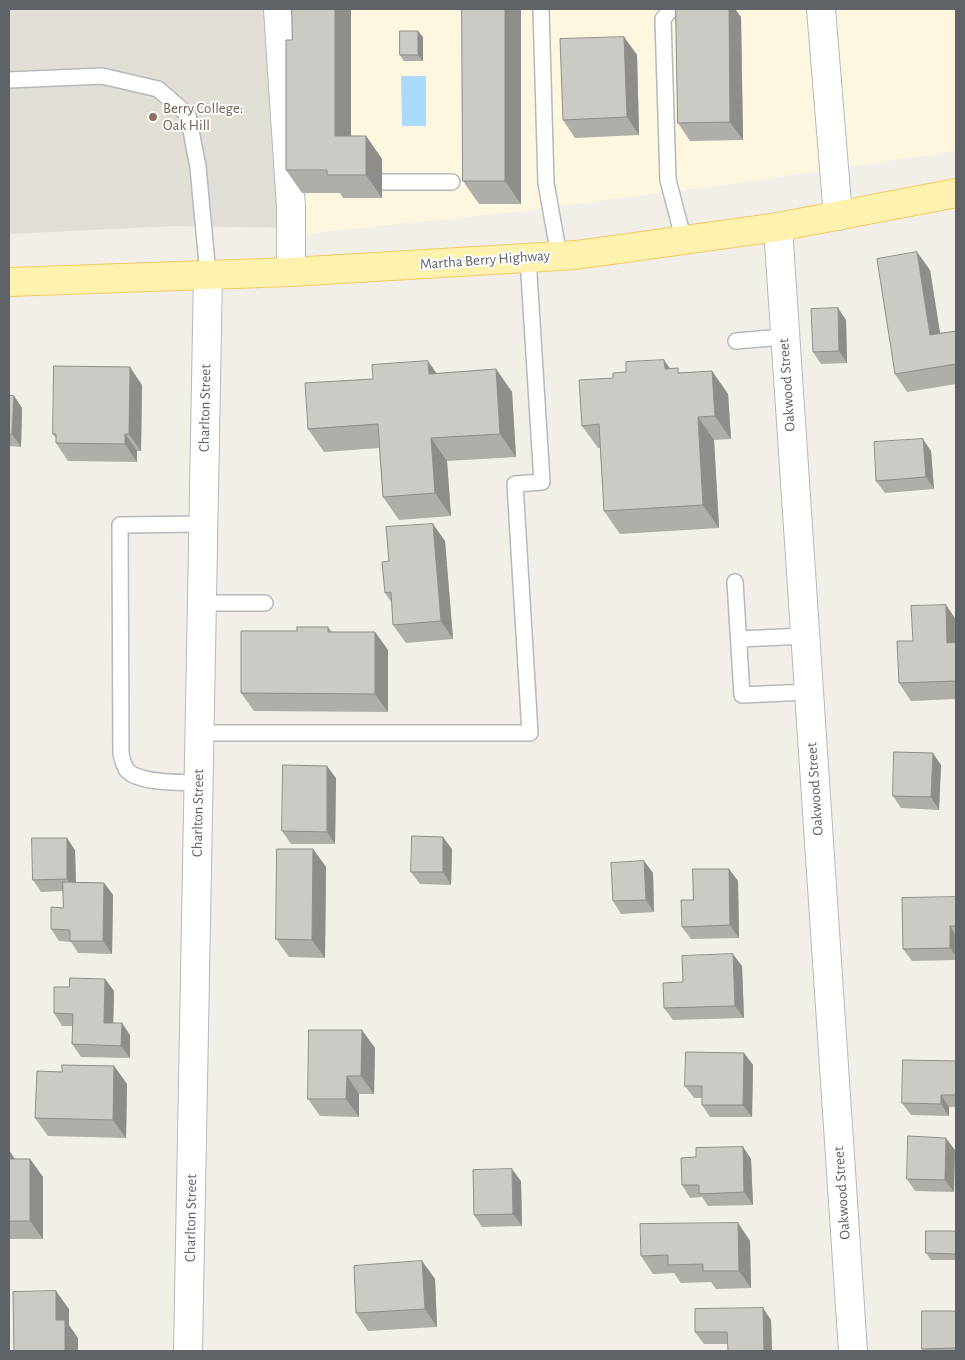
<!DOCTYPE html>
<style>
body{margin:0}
#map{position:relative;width:965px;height:1360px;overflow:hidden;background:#f1efe8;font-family:"Alegreya Sans",sans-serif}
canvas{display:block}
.frame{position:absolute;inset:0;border:10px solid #5f6368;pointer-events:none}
</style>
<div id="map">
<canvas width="965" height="1360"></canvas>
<div class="frame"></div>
</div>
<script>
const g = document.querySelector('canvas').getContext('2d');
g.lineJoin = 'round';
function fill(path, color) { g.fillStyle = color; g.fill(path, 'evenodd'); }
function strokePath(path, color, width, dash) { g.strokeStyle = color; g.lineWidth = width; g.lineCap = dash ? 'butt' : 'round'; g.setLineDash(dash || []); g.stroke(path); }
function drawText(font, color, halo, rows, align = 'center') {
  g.font = font + ' "Alegreya Sans",sans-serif'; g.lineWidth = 4; g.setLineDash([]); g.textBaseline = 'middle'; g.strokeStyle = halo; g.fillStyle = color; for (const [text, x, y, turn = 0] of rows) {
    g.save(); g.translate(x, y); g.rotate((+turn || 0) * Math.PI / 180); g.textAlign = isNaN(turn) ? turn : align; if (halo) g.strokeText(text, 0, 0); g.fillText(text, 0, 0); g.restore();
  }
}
fill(new Path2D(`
 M300 9H956V151L730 184 513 212 303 234Z`), '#fef7e0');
fill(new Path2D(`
 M9 9H297L296 228 174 226 9 234Z`), '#e1ded6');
fill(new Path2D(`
 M401 76H426V126H402Z`), '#aadaff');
const lane = new Path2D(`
 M541 9 546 183 559 256
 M671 9 663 19 668 180 684 241
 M9 80 102 76 158 89 188 115 198 167 208 275
 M376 182H452
 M736 341 783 337
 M735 582 742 695 808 692
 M202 603H265
 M739 639 804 636
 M199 733H530L515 484 542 482 528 258
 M198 783C181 782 137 784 126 769 124 765 122 759 121 754L120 525 203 524`);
const street = new Path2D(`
 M278 9 291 207V272
 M821 9 838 216
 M778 227 853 1351
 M188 1351 208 275`);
const primary = new Path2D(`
 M9 282 291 272 576 255 778 227 956 193`);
strokePath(lane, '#b5b8bc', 18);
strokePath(street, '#b5b8bc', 30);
strokePath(primary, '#f2c960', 30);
strokePath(lane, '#fff', 15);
strokePath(street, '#fff', 28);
strokePath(primary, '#fff2af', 28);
fill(new Path2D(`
 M351 9V136H366L382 159V198H343L340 193H302L286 170 292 40Z
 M462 9H521V204H479L463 181Z
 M676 9H735L741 17 743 140 690 141 678 123Z
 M423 37V61H404L400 55Z
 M624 37 637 55 639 135 575 138 563 120Z
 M930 270 940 333 956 331V384L907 392 895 374Z
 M846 320 847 363 821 364 813 352Z
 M496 369 512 392 516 457 447 461 451 516 399 520 383 497 379 448 324 452 308 429 373 379Z
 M670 369 682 373 712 371 728 394 731 439 714 440 719 528 620 534 604 511 600 448H598L582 426 613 378Z
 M142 385 141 451H137V462L68 461 56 443V438L53 434Z
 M9 395 14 396 22 408 21 447 9 446Z
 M931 451 934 489 885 493 876 481Z
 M445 541 453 639 406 643 393 625 392 603 385 593 389 561Z
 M946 605 956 620V699L911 701 899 683 913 641Z
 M328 627 332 632H375L388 650V712L254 711 241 693 297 631Z
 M941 765 939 810 901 808 893 796Z
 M336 778 335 844H291L282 831Z
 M313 849 326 867 325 958 289 957 276 939Z
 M452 849 451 885 420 884 411 872Z
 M75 850 76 882 104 883 113 895 112 954 78 953 71 942 59 941 51 929 63 908V891L41 892 33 880Z
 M644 861 653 873 654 912 621 914 613 901Z
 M729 869 738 881 739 938 691 939 682 927 693 900Z
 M956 897V960L912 961 903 949Z
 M742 966 744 1018 673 1020 664 1008 683 982Z
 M105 979 114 991 113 1023 130 1035V1058L81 1057 72 1044 73 1026H62L54 1013 69 987Z
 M375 1048 374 1094H359V1117L320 1116 308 1099Z
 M744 1053 753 1065 752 1117H710L702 1105V1098H694L685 1086Z
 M956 1061V1107H949V1116L911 1115 902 1103Z
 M114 1066 127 1084 126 1138 48 1136 35 1118 62 1072Z
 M743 1147 751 1159 753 1205 708 1206 702 1197 690 1198 682 1185 696 1157Z
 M9 1150 15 1159H30L43 1177V1239H9Z
 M955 1150 954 1192 915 1191 907 1179Z
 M521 1181 522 1226 482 1227 474 1215Z
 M738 1223 750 1241 751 1288 716 1289 711 1282 681 1283 674 1273 653 1274 641 1256Z
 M956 1231V1260H931L926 1253Z
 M422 1261 435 1279 437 1327 368 1331 356 1313Z
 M956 1311V1351H923L922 1349Z
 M771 1320 772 1351H728V1344H704L695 1332Z`), '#afaea9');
fill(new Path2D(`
 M335 9H351V159L335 136Z
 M505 9H521V204L505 181Z
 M729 9H735L741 17 743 140 730 122Z
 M418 31 423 37V61L418 55Z
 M624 37 637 55 639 135 627 117Z
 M366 136 382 159V198L366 175Z
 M917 252 930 270 943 352 930 335Z
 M838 308 846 320 847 363 839 351Z
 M664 360 680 383 665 369Z
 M428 361 444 384 429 374Z
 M130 367 142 385 141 451 129 434Z
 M496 369 512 392 516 457 500 434Z
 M712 371 728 394 731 439 715 416Z
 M14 396 22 408 21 447 12 434Z
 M698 417 714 440 719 528 703 505Z
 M125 434 137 451V462L125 444Z
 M431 438 447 461 451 516 435 493Z
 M923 439 931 451 934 489 926 477Z
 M433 524 445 541 453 639 441 621Z
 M946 605 956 620V656L947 643Z
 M375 632 388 650V712L375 694Z
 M933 753 941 765 939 810 931 797Z
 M327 766 336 778 335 844 327 832Z
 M443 837 452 849 451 885 443 872Z
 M67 838 75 850 76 891 67 879Z
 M313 849 326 867 325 958 312 940Z
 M644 861 653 873 654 912 646 900Z
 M729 869 738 881 739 938 730 925Z
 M104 883 113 895 112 954 103 941Z
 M950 926 956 936V956L950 948Z
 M733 954 742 966 744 1018 735 1006Z
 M105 979 114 991 113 1035 104 1023Z
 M122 1023 130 1035V1058L121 1046Z
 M362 1030 375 1048 374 1094 361 1076Z
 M744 1053 753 1065 752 1117 743 1105Z
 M114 1066 127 1084 126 1138 113 1120Z
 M347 1076 359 1094V1117L346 1099Z
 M941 1095 949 1107V1116L941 1104Z
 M946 1138 955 1150 954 1192 945 1180Z
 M743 1147 751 1159 753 1205 744 1192Z
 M9 1150 20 1167 9 1161Z
 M30 1159 43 1177V1239L30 1221Z
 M512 1169 521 1181 522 1226 513 1214Z
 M738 1223 750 1241 751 1288 739 1271Z
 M422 1261 435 1279 437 1327 425 1309Z
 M56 1291 69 1309V1325L78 1338V1351H65L56 1320Z
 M763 1308 771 1320 772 1351H764Z`), '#8f8d8a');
const building = new Path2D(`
 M292 9H335V136H366V175H327V170H286V40H292Z
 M462 9H505V181H463Z
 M676 9H729L730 122 678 123Z
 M400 31H418V55H400Z
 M624 37 627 117 563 120 560 39Z
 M917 252 930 335 956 331V364L895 374 877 259Z
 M838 308 839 351 813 352 811 309Z
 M664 360 665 369 678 368V373L712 371 715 416 698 417 703 505 604 511 599 424 582 426 579 380 613 378V373L626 372V362Z
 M428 361 429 374 496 369 500 434 431 438 435 493 383 497 378 424 308 429 305 383 373 379 372 365Z
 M54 366 130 367 129 434H125V444L56 443V434H53Z
 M9 395 14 396 12 434H9Z
 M923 439 926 477 876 481 874 442Z
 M433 524 441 621 393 625 391 592 385 593 382 562 389 561 386 527Z
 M946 605 947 643 956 642V681L899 683 897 641H913L911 606Z
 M297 627H328V632H375V694L241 693V631H297Z
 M894 752 933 753 931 797 893 796Z
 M283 765 327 766V832L282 831Z
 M412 836 443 837V872H411Z
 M32 838H67V879L33 880Z
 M277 849H313L312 940 276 939Z
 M644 861 646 900 613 901 611 863Z
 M693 869H729L730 925 682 927 681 900H693Z
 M63 882 104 883 103 941H70V930L51 929V907L63 908Z
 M956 897V926H950V948L903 949 902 898Z
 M733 954 735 1006 664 1008 663 983 683 982 682 956Z
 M70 978 105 979 104 1023H122L121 1046 72 1044 73 1014 54 1013V987H69Z
 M309 1030H362L361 1076H347L346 1099H308Z
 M686 1052 744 1053 743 1105H702V1086H685Z
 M903 1060 956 1061V1095H941V1104L902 1103Z
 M62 1065 114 1066 113 1120 35 1118 37 1071 62 1072Z
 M908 1136 946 1138 945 1180 907 1179Z
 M743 1147 744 1192 699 1194V1185H682L681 1158 696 1157V1148Z
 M9 1159H30V1221H9Z
 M512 1169 513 1214 474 1215 473 1170Z
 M738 1223 739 1271H703V1264L668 1265V1255L641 1256 640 1224Z
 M926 1231H956V1254L926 1253Z
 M422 1261 425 1309 356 1313 354 1266Z
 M56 1291V1320H65V1351H14L13 1292Z
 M763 1308 764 1351H728L727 1332H695V1309Z
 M922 1311H956V1348L922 1349Z`);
fill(building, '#cccac5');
strokePath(building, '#8f8d8a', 1);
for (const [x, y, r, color] of [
 [153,117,5,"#8d6e63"]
]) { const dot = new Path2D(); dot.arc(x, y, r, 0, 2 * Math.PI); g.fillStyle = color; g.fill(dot); strokePath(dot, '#fff', 2); }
drawText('15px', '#785e54', '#fff', [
 ["Berry College:",163,108],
 ["Oak Hill",163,125]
], 'left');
drawText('15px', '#5f6368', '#fff', [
 ["Martha Berry Highway",485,260,-4],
 ["Oakwood Street",787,385,-94],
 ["Charlton Street",205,408,-89],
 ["Oakwood Street",815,789,-94],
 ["Charlton Street",198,813,-89],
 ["Oakwood Street",842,1193,-94],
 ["Charlton Street",191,1218,-89]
]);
</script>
